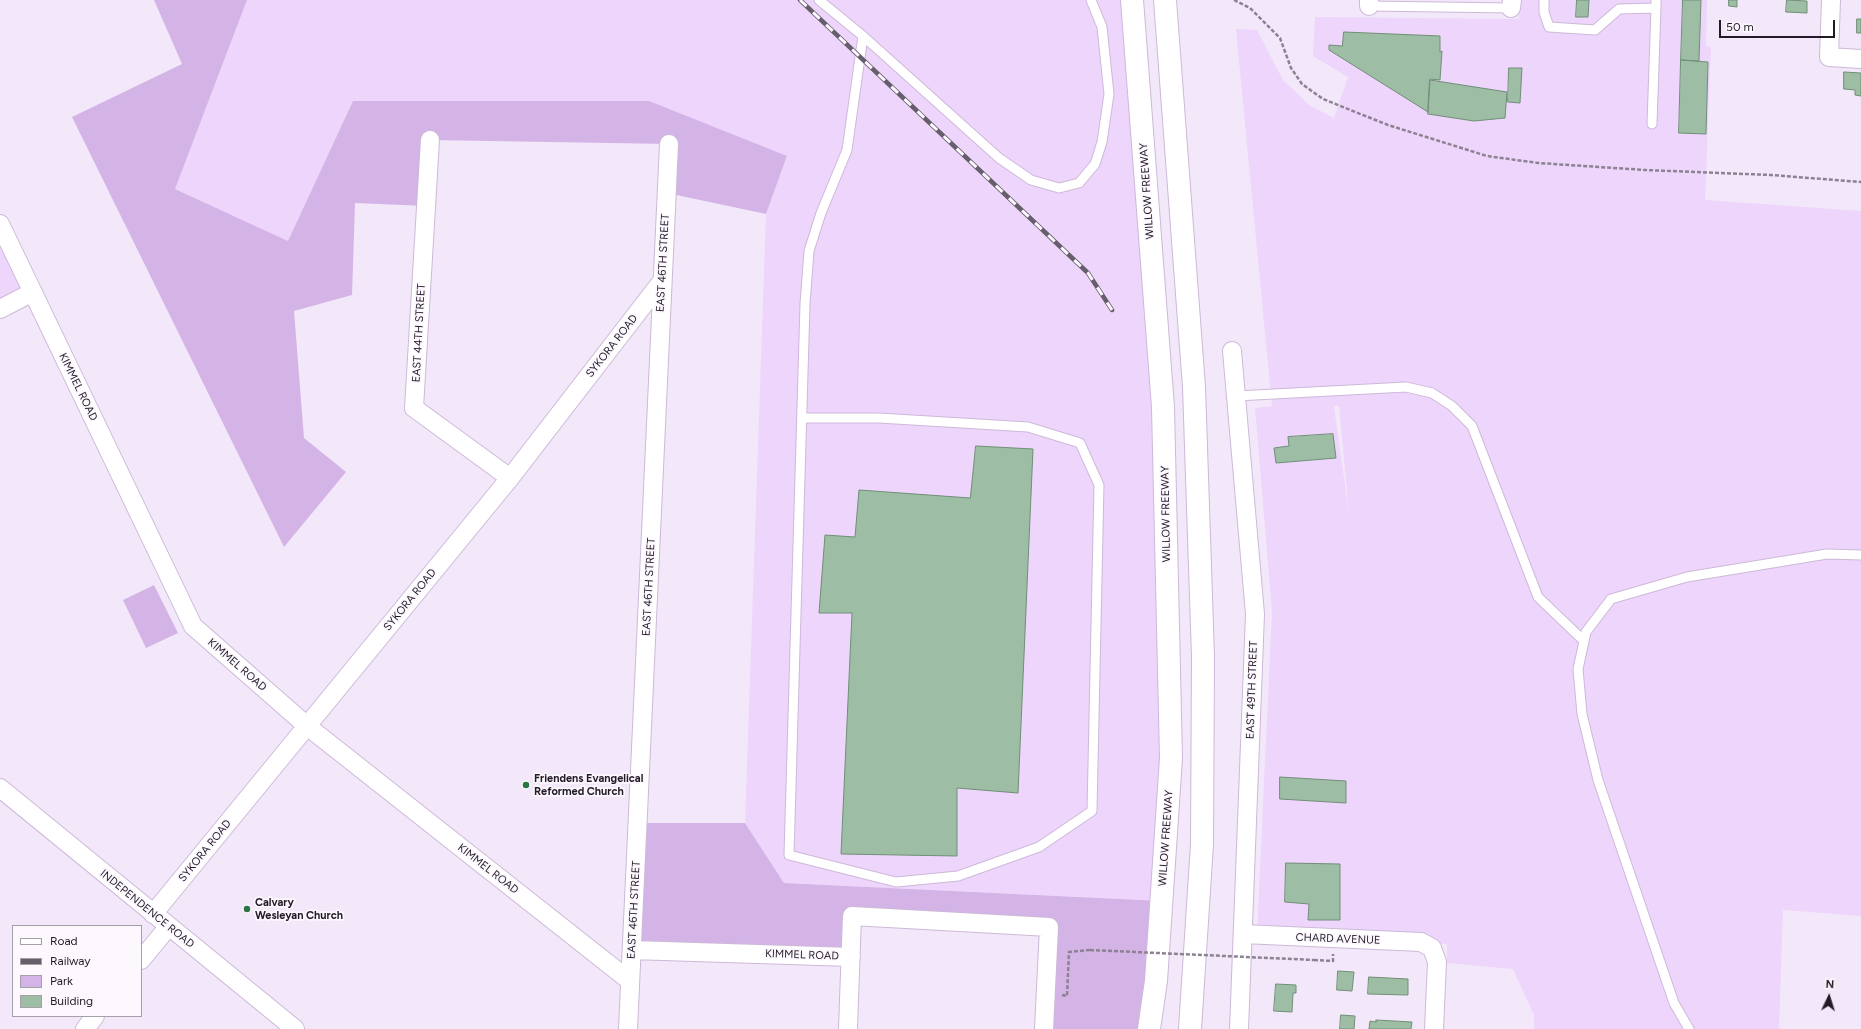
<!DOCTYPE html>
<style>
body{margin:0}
#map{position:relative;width:1861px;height:1029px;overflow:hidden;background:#f3e7fa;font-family:Figtree,sans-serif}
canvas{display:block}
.legend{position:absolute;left:12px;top:925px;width:130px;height:92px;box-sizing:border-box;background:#fcf8fe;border:1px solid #a59fa8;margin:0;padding:5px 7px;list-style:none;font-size:12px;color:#221a26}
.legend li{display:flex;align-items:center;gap:8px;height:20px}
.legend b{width:20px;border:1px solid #a59fa8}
.north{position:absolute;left:1809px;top:977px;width:40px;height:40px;-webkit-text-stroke:3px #fcf8fe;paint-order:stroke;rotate:4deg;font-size:11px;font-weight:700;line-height:16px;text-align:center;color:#221a26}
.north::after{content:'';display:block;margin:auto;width:14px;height:18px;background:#221a26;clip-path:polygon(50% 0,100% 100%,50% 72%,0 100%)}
.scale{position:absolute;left:1719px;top:20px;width:116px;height:18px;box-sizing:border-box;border:2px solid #221a26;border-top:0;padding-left:5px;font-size:12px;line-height:14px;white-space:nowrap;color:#221a26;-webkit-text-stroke:3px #fcf8fe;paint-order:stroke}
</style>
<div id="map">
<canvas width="1861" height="1029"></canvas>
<ul class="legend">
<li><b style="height:5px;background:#fff"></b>Road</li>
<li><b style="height:5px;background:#675e6c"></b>Railway</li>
<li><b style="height:11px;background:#d4b4e6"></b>Park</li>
<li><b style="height:11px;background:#9ebda5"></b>Building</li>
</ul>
<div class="north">N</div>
<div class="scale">50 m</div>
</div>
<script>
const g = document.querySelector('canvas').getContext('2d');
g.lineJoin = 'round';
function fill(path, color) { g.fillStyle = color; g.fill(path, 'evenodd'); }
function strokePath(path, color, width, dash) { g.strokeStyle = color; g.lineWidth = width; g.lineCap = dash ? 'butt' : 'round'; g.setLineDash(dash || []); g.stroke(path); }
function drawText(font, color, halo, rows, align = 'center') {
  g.font = font + ' Figtree,sans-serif'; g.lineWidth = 3.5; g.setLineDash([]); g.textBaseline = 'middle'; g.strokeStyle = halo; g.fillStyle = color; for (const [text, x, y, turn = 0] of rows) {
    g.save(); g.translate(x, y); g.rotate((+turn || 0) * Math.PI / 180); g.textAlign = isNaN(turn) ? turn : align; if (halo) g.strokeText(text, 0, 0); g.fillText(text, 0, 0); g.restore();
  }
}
fill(new Path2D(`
 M247 0H1132L1163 407 1162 901 784 883 745 823 766 214 787 157 353 101 288 241 175 189Z
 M1520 0H1707L1706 46 1711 47 1705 200 1861 211V916L1783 910 1779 1029H1534V1015L1513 969 1447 963V944L1257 935 1272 611 1255 408 1272 406 1236 29 1257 30 1283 80 1309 105 1334 118 1348 77 1313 56 1315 17 1519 19ZM1334 406H1339L1349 513 1334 407Z
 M0 224 33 292 0 309Z`), '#eed5fc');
fill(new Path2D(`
 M154 0H247L175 189 288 241 353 101H649L787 156 766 214 667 193 669 144 430 140 426 206 355 203 352 295 294 311 304 438 346 472 284 547 72 117 182 64Z
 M154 585 178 633 146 648 123 600Z
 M638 823H745L784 883 1162 901 1149 1029H1044L1049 927 852 916 851 957 632 950Z`), '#d4b4e6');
const building = new Path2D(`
 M1577 0H1589L1588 17H1576Z
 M1683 0H1701L1699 61 1681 60Z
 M1729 0H1737V7L1729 6Z
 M1787 0 1807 1V13L1786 12Z
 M1857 19H1861V33H1857Z
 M1344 32 1440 36V52L1442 51 1440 80 1430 79 1428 112 1329 50V45L1342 46Z
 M1681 60 1708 62 1706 134 1679 133Z
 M1509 68H1522L1520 103 1508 102Z
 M1844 72 1861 73V96L1855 95V90L1844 89Z
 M1430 80 1507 92 1505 118 1474 121 1428 114Z
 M1333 434 1336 458 1276 463 1274 448 1289 446 1288 437Z
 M976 446 1033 449 1018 793 957 788V856L841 854 852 613H819L825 535 855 537 859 490 970 498Z
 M1280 777 1346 781V803L1280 799Z
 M1286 863 1340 864V920H1308L1309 904 1285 902Z
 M1338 971 1354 972 1352 991 1337 990Z
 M1369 977 1408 979V995L1368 994Z
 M1276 984 1296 985V993H1293L1292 1012 1274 1011Z
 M1341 1015 1355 1016 1354 1029H1340Z
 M1376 1020 1412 1022 1411 1029H1369L1370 1021 1376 1022Z`);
fill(building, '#9ebda5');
strokePath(building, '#708f77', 1);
const service = new Path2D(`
 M1544 0V12L1549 27 1595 30 1619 9 1656 8V0
 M1369 6 1511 8
 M863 36 999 158 1031 180 1059 188 1079 183 1095 164 1102 142 1109 94 1102 27 1091 0
 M1652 124 1656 8
 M1236 396 1406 387 1432 393 1452 406 1472 426 1538 597 1584 641
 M802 418H879L1028 427 1080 443 1099 485 1092 811 1039 847 958 876 896 882 789 855 805 304 809 251 821 213 847 150 863 36 819 0
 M1689 1029 1674 1003 1598 780 1582 714 1578 669 1586 632 1611 599 1687 577 1827 554 1861 555`);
const minor = new Path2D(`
 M1831 0 1829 57 1861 59
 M1369 6V0
 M1511 8 1512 0
 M430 140 414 408 510 478
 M0 224 193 626 307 726 630 981
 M0 309 33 292
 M1232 351 1255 614 1239 1029
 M0 788 295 1029
 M153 914 510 478 662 281
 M1243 934 1421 942 1432 948 1437 962 1434 1029
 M632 950 851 957
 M141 960 169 926
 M85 1029 95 1016
 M628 1029 669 144
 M848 1029 852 916 1049 927 1044 1029`);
const motorway = new Path2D(`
 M1132 0 1163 407 1171 758 1156 981 1149 1029
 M1165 0 1194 387 1203 657 1202 844 1190 1029`);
strokePath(service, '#cdb9d8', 11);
strokePath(minor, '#cdb9d8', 20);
strokePath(motorway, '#cdb9d8', 24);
strokePath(new Path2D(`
 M1234 0 1250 8 1280 38 1291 68 1302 84 1323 99 1388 125 1487 156 1538 163 1645 170 1771 175 1861 182
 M1068 952 1090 950
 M1314 960 1333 961V954
 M1062 995 1067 996 1069 952`), '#8c8292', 2.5, [4, 2]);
strokePath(service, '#fff', 9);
strokePath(minor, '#fff', 18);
strokePath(motorway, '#fff', 22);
const rail = new Path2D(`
 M800 0 1088 273 1112 310`);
strokePath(rail, '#675e6c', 4.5);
strokePath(rail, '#fcf8fe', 3, [9]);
strokePath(new Path2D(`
 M1090 950 1314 960`), '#8c8292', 2.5, [4, 2]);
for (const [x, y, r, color] of [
 [526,785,4,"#297544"],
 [247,909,4,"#297544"]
]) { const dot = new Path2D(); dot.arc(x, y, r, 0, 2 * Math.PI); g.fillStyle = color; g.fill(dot); strokePath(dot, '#fcf8fe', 1.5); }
drawText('11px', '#221a26', '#fcf8fe', [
 ["WILLOW FREEWAY",1147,191,-94],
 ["EAST 46TH STREET",663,263,-87],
 ["EAST 44TH STREET",419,333,-87],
 ["SYKORA ROAD",612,346,-52],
 ["KIMMEL ROAD",78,387,64],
 ["WILLOW FREEWAY",1166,514,-91],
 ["EAST 46TH STREET",649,587,-87],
 ["SYKORA ROAD",410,600,-51],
 ["KIMMEL ROAD",237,665,41],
 ["EAST 49TH STREET",1252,690,-88],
 ["WILLOW FREEWAY",1166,838,-86],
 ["SYKORA ROAD",205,851,-51],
 ["KIMMEL ROAD",488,869,38],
 ["INDEPENDENCE ROAD",147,909,39],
 ["EAST 46TH STREET",634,910,-87],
 ["CHARD AVENUE",1338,939,2],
 ["KIMMEL ROAD",802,955,2]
]);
drawText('bold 11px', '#221a26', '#fcf8fe', [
 ["Friendens Evangelical",534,779],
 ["Reformed Church",534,792],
 ["Calvary",255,903],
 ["Wesleyan Church",255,916]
], 'left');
</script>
